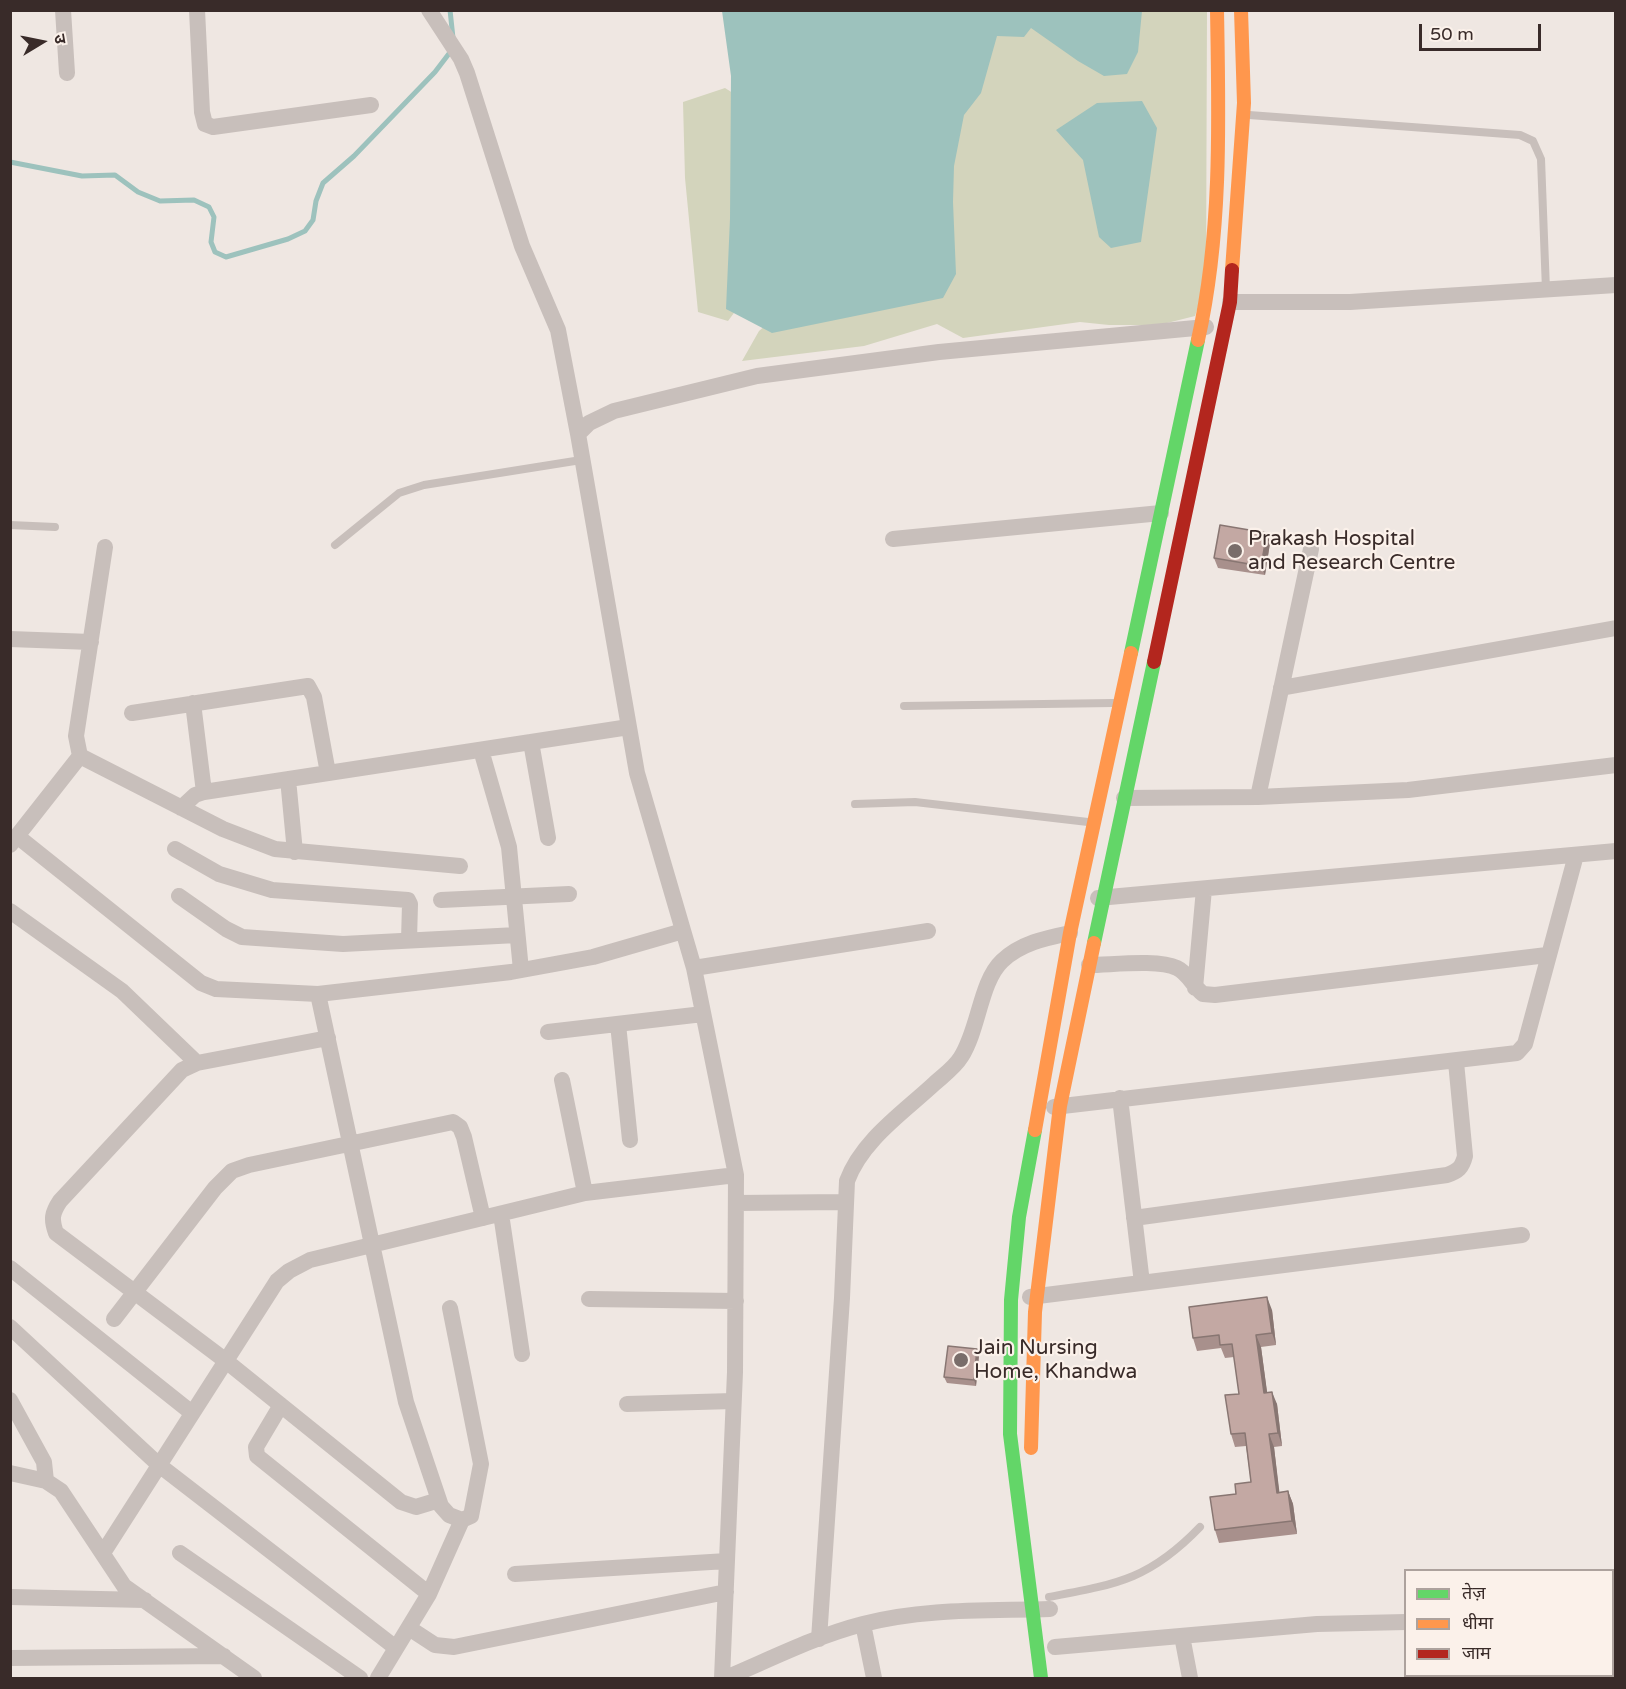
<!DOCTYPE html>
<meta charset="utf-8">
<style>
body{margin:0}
#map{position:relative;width:1626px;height:1689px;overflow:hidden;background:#efe7e2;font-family:"Varela Round","Noto Sans Devanagari",sans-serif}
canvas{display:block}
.frame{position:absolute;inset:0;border:12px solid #392b29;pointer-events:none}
.legend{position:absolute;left:1404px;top:1569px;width:210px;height:108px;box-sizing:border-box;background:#fbf1ea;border:2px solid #ada29d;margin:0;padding:8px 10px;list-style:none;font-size:18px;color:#392b29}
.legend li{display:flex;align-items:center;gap:12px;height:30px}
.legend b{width:30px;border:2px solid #ada29d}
.north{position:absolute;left:12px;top:12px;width:60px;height:60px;-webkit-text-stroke:4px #fbf1ea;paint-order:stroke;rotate:80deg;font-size:16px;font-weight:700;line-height:24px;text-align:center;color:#392b29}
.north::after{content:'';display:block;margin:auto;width:21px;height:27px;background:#392b29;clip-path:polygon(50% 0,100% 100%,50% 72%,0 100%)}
.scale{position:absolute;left:1419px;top:24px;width:122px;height:27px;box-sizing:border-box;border:3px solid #392b29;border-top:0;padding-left:8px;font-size:18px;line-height:21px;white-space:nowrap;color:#392b29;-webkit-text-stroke:4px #fbf1ea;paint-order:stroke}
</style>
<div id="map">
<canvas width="1626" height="1689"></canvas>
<div class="frame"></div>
<ul class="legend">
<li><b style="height:8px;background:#63d668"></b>तेज़</li>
<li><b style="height:8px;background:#ff974d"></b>धीमा</li>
<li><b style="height:8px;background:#b3261e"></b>जाम</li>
</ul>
<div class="north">उ</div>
<div class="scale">50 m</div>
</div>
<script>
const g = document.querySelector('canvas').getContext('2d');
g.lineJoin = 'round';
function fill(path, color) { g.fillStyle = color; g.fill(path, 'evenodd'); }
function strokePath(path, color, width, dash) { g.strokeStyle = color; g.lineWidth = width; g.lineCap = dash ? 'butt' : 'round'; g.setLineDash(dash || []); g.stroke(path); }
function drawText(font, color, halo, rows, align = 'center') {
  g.font = font + ' "Varela Round",sans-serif'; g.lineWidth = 4.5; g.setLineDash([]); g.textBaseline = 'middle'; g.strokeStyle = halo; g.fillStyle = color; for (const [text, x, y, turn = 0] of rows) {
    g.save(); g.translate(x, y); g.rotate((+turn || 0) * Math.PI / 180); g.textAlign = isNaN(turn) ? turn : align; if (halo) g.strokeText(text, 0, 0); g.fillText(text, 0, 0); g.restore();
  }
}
fill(new Path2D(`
 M1138 11H1207L1206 280 1195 316 1159 325H1109L1080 322 963 338 937 324 864 346 742 361 759 331 776 316 923 223 986 29Z
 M725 88 744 100 754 286 728 321 698 312 685 178 683 102Z`), '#d3d4bc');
fill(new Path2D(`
 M722 11V10L1142 11 1138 52 1127 74 1104 76 1078 61 1031 28 1024 37 997 36 981 93 964 115 954 166 953 202 956 274 943 298 772 333 726 309 730 219 731 76Z
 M1142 101 1157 128 1141 242 1111 248 1099 237 1083 160 1056 130 1097 103Z`), '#9dc2bd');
strokePath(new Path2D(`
 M450 10 453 38
 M10 162 82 176 115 175 138 192 160 201 194 200 209 207 214 217 211 242 215 252 226 257 288 239 305 231 313 220 316 201 323 183 354 156 435 72 451 51`), '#9dc2bd', 5);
strokePath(new Path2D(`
 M1249 115 1520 135 1533 141 1541 159 1546 290
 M10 525 55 527
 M335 545 399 493 424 485 581 460
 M904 706 1113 703
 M855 804 915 802 1088 822
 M1049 1597C1118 1584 1150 1579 1200 1527`), '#c8bfbb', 8);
strokePath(new Path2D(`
 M63 10 67 73
 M197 10 202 112 205 124 213 127 371 105
 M429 10 461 59 467 73 522 246 558 330 578 434
 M1230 302H1350L1616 285
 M893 539 1161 513
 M105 547 76 736 80 756 223 829 275 849 460 866
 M10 639 91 642
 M1281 688 1616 628
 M193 703 204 792
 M132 713 308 686 314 697 328 773
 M531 742 548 838
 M481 750 509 847 521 970
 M288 779 295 852
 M1258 797 1311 549
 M1124 798 1258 797 1408 790 1616 765
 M181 808 195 795 204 792 629 727
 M17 836 201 983 216 989 318 994 511 972 593 957 683 931
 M10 845 80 756
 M175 849 219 874 272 890 408 900 410 904 409 940
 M179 896 226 929 242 937 343 944 517 935
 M1098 898 1616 851
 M441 900 569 894
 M10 911 122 991 197 1063
 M1089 965C1111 965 1158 959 1177 968 1188 973 1193 986 1203 994L1215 995 1547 955
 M694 968 928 931
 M1195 988 1204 889
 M318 994 406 1402 441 1506 449 1515 462 1520 471 1516 481 1464 450 1308
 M618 1024 630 1140
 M548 1032 703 1014
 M328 1038 197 1063 182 1070 60 1201C52 1213 51 1219 56 1233L226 1361 401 1502 416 1507 439 1500
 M562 1080 585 1193
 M1120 1098 1142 1283
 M1054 1107 1517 1053 1525 1044 1576 855
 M736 1203 844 1202
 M501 1214 522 1354
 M1134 1218 1447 1175C1458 1171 1462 1168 1465 1156L1456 1062
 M10 1268 192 1413
 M1030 1297 1522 1235
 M589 1299 736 1301
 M114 1319 215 1188 232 1171 249 1165 453 1122 460 1127 464 1137 483 1218
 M10 1327 159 1465 396 1648
 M10 1400 44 1462 46 1481
 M627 1404 733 1401
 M281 1405 256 1447 257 1456 429 1594
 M10 1473 46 1481 61 1491 124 1586 254 1678
 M103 1553 277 1281 289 1271 310 1260 585 1193 736 1175
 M180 1553 360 1678
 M515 1574 727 1561
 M10 1597 145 1600
 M863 1624 874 1678
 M409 1628 435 1645 454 1647 726 1592
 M1182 1636 1190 1678
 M819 1639 842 1298 847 1181C862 1140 904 1112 935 1083 944 1075 955 1067 961 1057 979 1029 980 982 1002 961 1021 943 1046 938 1070 933
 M1055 1647 1317 1624 1406 1622
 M1612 1657 1616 1658
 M10 1658 224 1656
 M1474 1676V1678
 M378 1678 429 1594 462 1520
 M722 1678 735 1372 736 1175 694 968 637 773 578 434 589 423 614 411 757 376 939 352 1206 327
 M726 1678C771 1659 816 1636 863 1624 924 1608 988 1611 1050 1609`), '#c8bfbb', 16);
strokePath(new Path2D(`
 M1131 653 1198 340
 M1094 943 1154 662
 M1035 1130 1019 1217 1011 1300 1010 1434 1041 1678`), '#63d668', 14);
strokePath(new Path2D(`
 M1232 270 1244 103 1241 10
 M1198 340C1222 233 1219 119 1217 10
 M1035 1130 1070 933 1131 653
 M1031 1448 1035 1312 1060 1106 1094 943`), '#ff974d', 14);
strokePath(new Path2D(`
 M1154 662 1230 302 1232 270`), '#b3261e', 14);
fill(new Path2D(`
 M1267 533 1270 543 1265 575 1218 568 1214 558Z
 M1272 1310 1276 1345 1261 1347 1267 1393 1277 1404 1282 1446 1274 1447 1279 1492 1288 1491 1293 1504 1297 1534 1219 1543 1215 1530 1236 1494 1251 1482 1246 1446 1235 1447 1231 1434 1239 1394 1234 1357 1225 1358 1221 1348 1197 1351 1193 1338Z
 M977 1349 979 1355 976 1386 947 1383 944 1377Z`), '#a8908c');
fill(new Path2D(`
 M1267 533 1270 543 1265 575 1261 566Z
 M1267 1297 1272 1310 1276 1345 1272 1333Z
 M1256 1335 1261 1347 1269 1406 1264 1393Z
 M977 1349 979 1355 976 1386 974 1380Z
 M1272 1392 1277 1404 1282 1446 1278 1433Z
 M1269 1434 1274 1447 1281 1505 1277 1493Z
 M1288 1491 1293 1504 1297 1534 1292 1521Z`), '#887672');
const building = new Path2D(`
 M1220 525 1267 533 1261 566 1214 558Z
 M1267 1297 1272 1333 1256 1335 1264 1393 1272 1392 1278 1433 1269 1434 1277 1493 1288 1491 1292 1521 1215 1530 1210 1497 1236 1494 1235 1484 1251 1482 1245 1433 1231 1434 1225 1395 1239 1394 1232 1344 1220 1345 1219 1335 1193 1338 1189 1307Z
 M948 1346 977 1349 974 1380 944 1377Z`);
fill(building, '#c3a8a3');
strokePath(building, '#887672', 1.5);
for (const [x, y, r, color] of [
 [1235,551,8,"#796d6a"],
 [961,1360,8,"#796d6a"]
]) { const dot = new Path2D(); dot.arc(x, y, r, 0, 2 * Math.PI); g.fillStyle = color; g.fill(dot); strokePath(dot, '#fbf1ea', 2); }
drawText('21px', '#392b29', '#fbf1ea', [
 ["Prakash Hospital",1248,539],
 ["and Research Centre",1248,563],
 ["Jain Nursing",974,1348],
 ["Home, Khandwa",974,1372]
], 'left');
</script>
